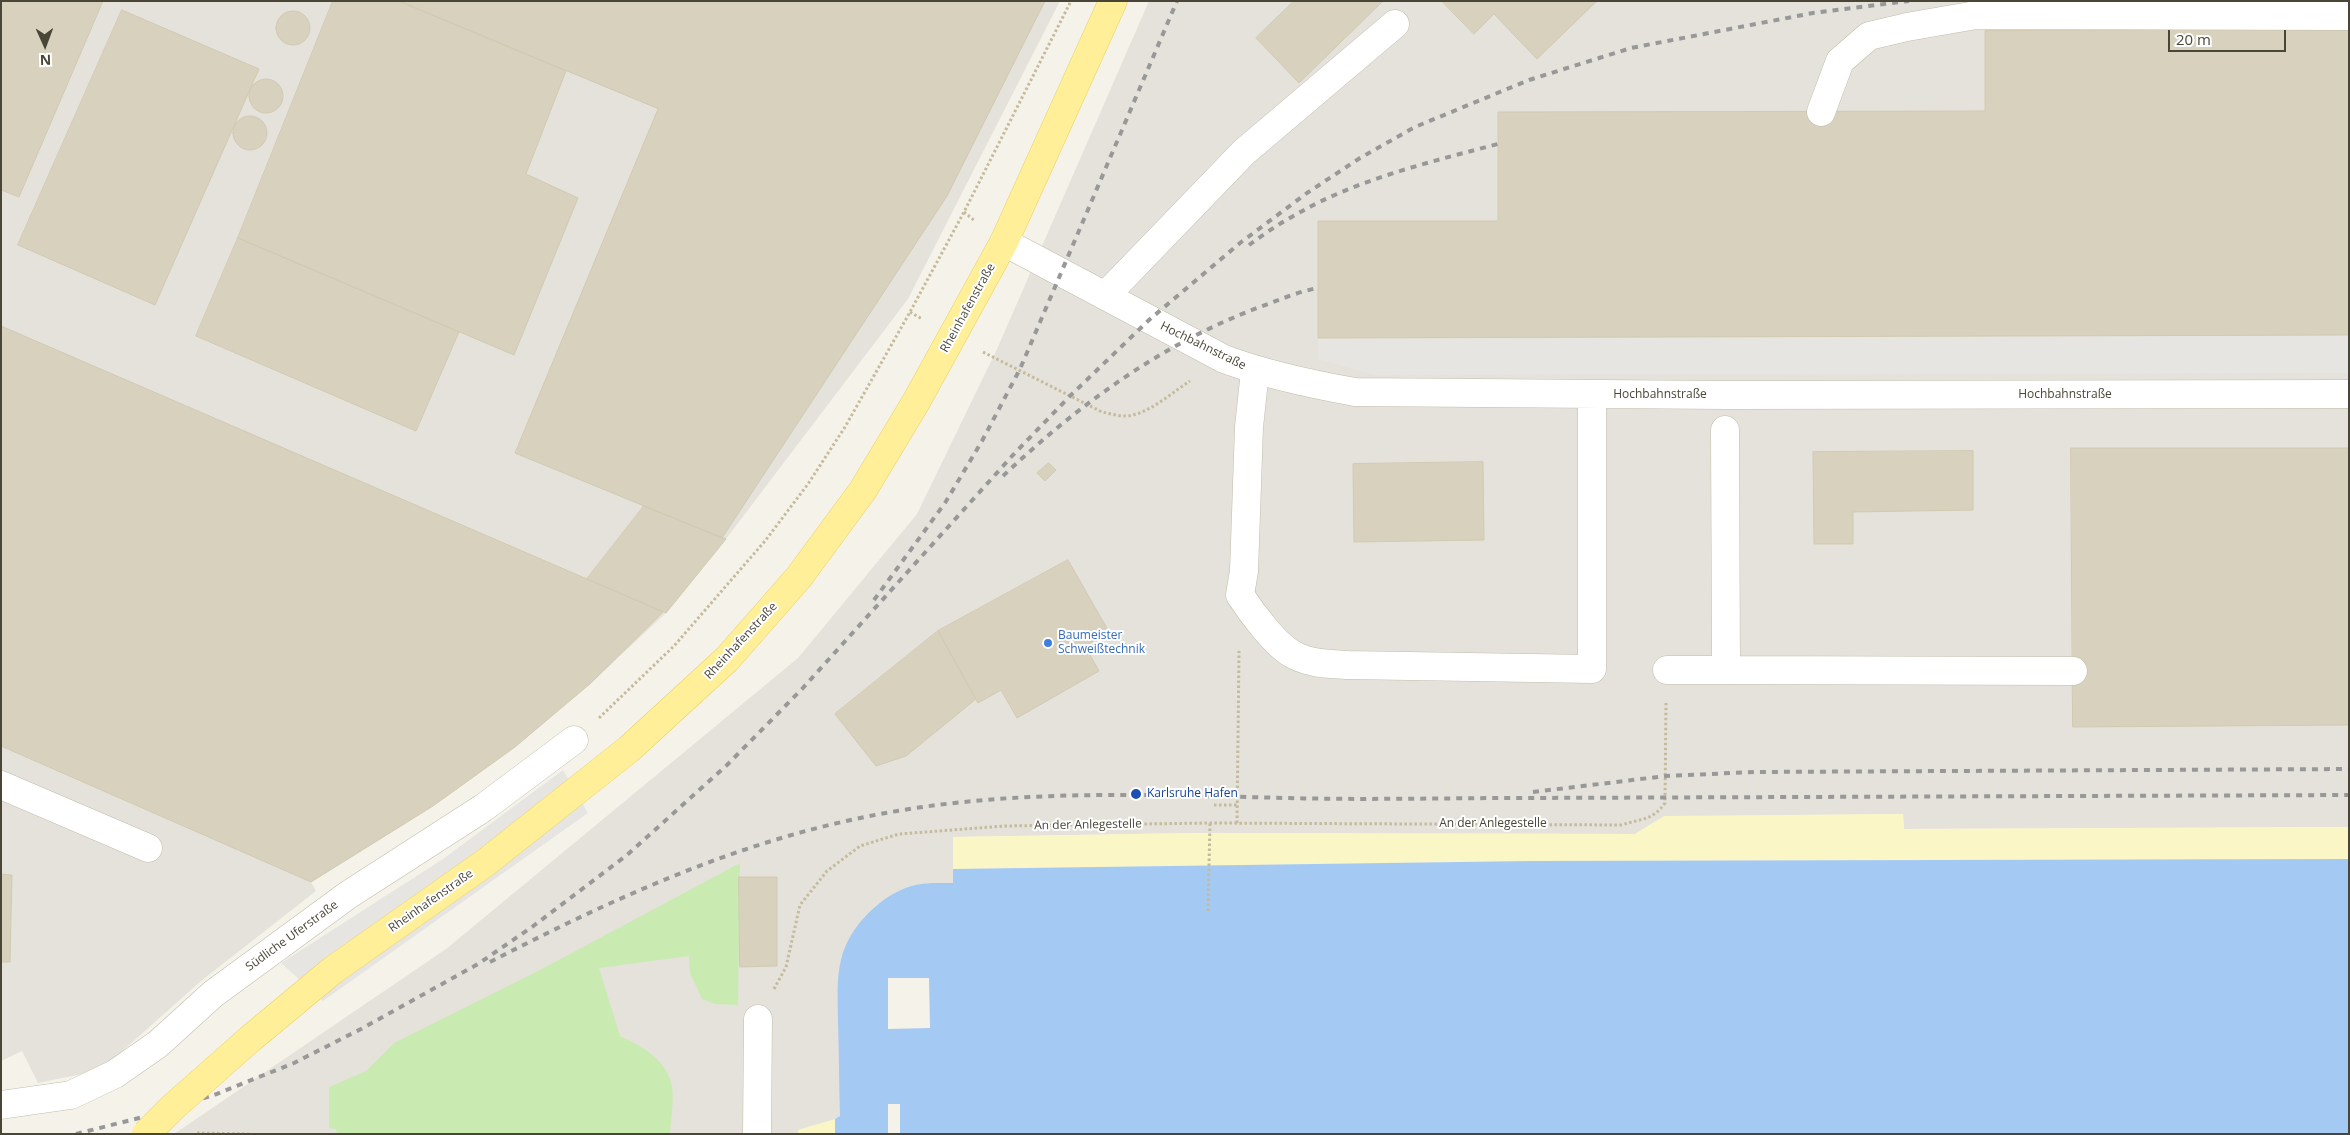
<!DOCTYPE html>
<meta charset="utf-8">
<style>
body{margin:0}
#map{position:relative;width:2350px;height:1135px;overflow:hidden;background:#f5f3e9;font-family:"Open Sans",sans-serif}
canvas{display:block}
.frame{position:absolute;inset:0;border:2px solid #494537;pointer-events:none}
.north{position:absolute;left:20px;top:20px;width:50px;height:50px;-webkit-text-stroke:4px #fff;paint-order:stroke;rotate:178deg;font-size:14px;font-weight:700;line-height:20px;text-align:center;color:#494537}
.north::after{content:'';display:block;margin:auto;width:18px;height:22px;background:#494537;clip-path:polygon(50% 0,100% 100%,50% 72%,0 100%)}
.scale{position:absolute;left:2168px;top:30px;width:118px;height:22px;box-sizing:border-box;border:2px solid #494537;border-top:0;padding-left:6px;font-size:15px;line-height:18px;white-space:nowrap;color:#494537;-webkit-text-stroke:4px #fff;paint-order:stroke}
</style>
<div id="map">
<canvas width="2350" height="1135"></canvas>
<div class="frame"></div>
<div class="north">N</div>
<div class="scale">20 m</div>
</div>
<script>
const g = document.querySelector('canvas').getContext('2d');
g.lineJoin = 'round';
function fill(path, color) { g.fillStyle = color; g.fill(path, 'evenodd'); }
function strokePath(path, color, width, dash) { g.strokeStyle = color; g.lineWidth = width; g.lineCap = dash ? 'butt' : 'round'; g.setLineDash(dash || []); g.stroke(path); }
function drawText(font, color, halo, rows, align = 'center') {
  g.font = font + ' "Open Sans",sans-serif'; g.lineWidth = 4; g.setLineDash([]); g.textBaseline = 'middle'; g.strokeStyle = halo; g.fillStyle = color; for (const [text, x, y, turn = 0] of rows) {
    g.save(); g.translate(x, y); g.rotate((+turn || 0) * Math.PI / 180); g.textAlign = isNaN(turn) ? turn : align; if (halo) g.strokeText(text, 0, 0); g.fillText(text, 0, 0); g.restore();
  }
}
fill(new Path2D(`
 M1 1H1060L908 299 726 539 666 613 591 683 515 747 433 806 311 882 316 891 201 981 111 1061 87 1073 38 1083 22 1051 1 1061Z
 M1149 1H2349V827L1904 829 1903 814 1724 816 1650 825 1635 834 1196 833 954 837 953 883H930L910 886 876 905 863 918 840 1116 835 1119V1134H174L446 949 798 658 917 514 997 349Z`), '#e5e2db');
fill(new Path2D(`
 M740 863 738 1005 715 1004 702 999 690 973 689 956 599 968 620 1036C641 1046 664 1058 671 1082 675 1097 671 1118 670 1134H337L336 1129 329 1128V1087L366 1071 394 1043 538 971Z`), '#c9ebb1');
fill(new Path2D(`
 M1903 814 1904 829 2349 827V859L1532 861 953 869V837L1196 833 1635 834 1664 816Z
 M835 1119V1134H798V1130Z`), '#faf6c5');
fill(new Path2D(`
 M2349 335V373L1376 375 1318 359V338Z
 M563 770 588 813 323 1001 281 963 443 859Z`), '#e7e5e1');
fill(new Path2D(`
 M2349 859V1134H835V1119L840 1116C839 1085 839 1053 838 1021 838 1001 836 980 841 960 849 927 878 897 911 886 925 882 939 883 953 883V869L1532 861Z`), '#a4c9f3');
fill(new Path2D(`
 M888 978H929L930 1028 888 1029Z
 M888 1104H900V1134H888Z`), '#f5f3e9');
const building = new Path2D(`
 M1 1H103L19 197 1 190Z
 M333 1H399L566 71 526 174 578 198 514 355 238 238Z
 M399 1H1045L947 196 722 538 515 453 658 109Z
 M1294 1H1383L1299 83 1256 38Z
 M1442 1H1597L1537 59 1494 14 1474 34Z
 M122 10 259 69 155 305 18 245Z
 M276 28a17 17 0 1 1 34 0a17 17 0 1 1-34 0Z
 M2349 30V335L1318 338V221H1498V112L1985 111V31Z
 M249 96a17 17 0 1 1 34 0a17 17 0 1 1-34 0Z
 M233 133a17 17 0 1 1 34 0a17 17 0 1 1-34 0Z
 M238 238 459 332 416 431 196 336Z
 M1 326 587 579 663 612 591 683 515 747 433 806 311 882 1 746Z
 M2071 448H2349V725L2073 727Z
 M1973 451V510L1853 512V544H1814L1813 452Z
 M1483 462 1484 540 1354 542 1353 464Z
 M1049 463 1056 470 1045 481 1037 473Z
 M644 506 726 539 666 613 587 579Z
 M1068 560 1109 632 1085 646 1099 671 1017 718 1001 690 978 703 938 631Z
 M938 631 976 699 906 756 876 766 835 714Z
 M1 874 12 875 10 962H1Z
 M739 877H777V966L740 967Z`);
fill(building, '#d7d1be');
strokePath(building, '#d2cab1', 1);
const minor = new Path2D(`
 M1821 112 1840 61 1869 36 1907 27 1976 15 2349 16
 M1004 242 1224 359C1267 375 1310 384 1355 392L1725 395 2349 394
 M1106 295 1244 152 1395 24
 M1255 371 1249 427 1244 571 1240 595C1251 612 1276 646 1294 655 1311 664 1330 664 1348 665L1592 669V394
 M1667 670H1726L1725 430
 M1726 670 2073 671
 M1 785 148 848
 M1 1105 71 1095 115 1074 158 1044 213 994 348 895 483 808 574 740
 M757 1134 758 1019`);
const major = new Path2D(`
 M727 659 799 577 863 490 916 402 1004 242 1113 1`);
strokePath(minor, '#c1bdab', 29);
strokePath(major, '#e8d264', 29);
strokePath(new Path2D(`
 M964 212 975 221
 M910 312 922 319
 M983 352 1102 412C1112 414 1123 418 1133 415 1153 410 1173 392 1190 381
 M599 718 674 646 765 541 808 484 845 427 910 312 964 212 1071 1
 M1214 805H1237
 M1237 823 1239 651
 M1208 911 1210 823
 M774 989 786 967 800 905 827 871 860 846 899 834 1005 826 1210 823 1622 825C1642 818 1652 821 1665 803L1666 703
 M197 1133 251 1134`), '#c4bb9c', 3, [2.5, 2.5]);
strokePath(minor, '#fff', 28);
strokePath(major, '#ffef99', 28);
strokePath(new Path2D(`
 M1249 245C1264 234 1280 223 1297 214 1355 180 1433 161 1498 144
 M1003 476C1080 403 1167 340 1268 304 1284 298 1301 291 1318 288
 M874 600 945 503 982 441 1020 369 1177 1
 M1533 792 1666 776 1754 772 2349 769
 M490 962C620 895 752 835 897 811 1026 789 1156 795 1286 798 1365 800 1444 798 1523 798 1798 797 2073 796 2349 795
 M76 1134 143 1117 214 1095 294 1063 361 1029 478 964 532 927 627 855 727 765 802 689 1013 455 1070 396 1149 320 1240 243 1307 193 1360 158 1415 127 1529 80 1631 48 1813 13 1909 1`), '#989898', 4, [6, 6]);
const majorBridge = new Path2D(`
 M146 1134 173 1107 250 1039 333 970 485 863 629 749 727 659`);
strokePath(majorBridge, '#e8d264', 29, []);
strokePath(majorBridge, '#ffef99', 28);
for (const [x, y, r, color] of [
 [1048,643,5,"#3f7fe0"],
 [1136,794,6,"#1a4fb4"]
]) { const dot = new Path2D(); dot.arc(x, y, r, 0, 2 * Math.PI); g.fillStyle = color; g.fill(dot); strokePath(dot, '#fff', 2); }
drawText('12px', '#494537', '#fff', [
 ["Rheinhafenstraße",968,308,-61],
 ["Hochbahnstraße",1203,346,26],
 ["Hochbahnstraße",1660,395],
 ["Hochbahnstraße",2065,395],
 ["Rheinhafenstraße",741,641,-47],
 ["An der Anlegestelle",1493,824],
 ["An der Anlegestelle",1088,825,-1],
 ["Rheinhafenstraße",431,901,-35],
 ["Südliche Uferstraße",292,936,-36]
]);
drawText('12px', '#366cbe', '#fff', [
 ["Baumeister",1058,636],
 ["Schweißtechnik",1058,650]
], 'left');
drawText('12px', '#164399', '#fff', [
 ["Karlsruhe Hafen",1147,794]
], 'left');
</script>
